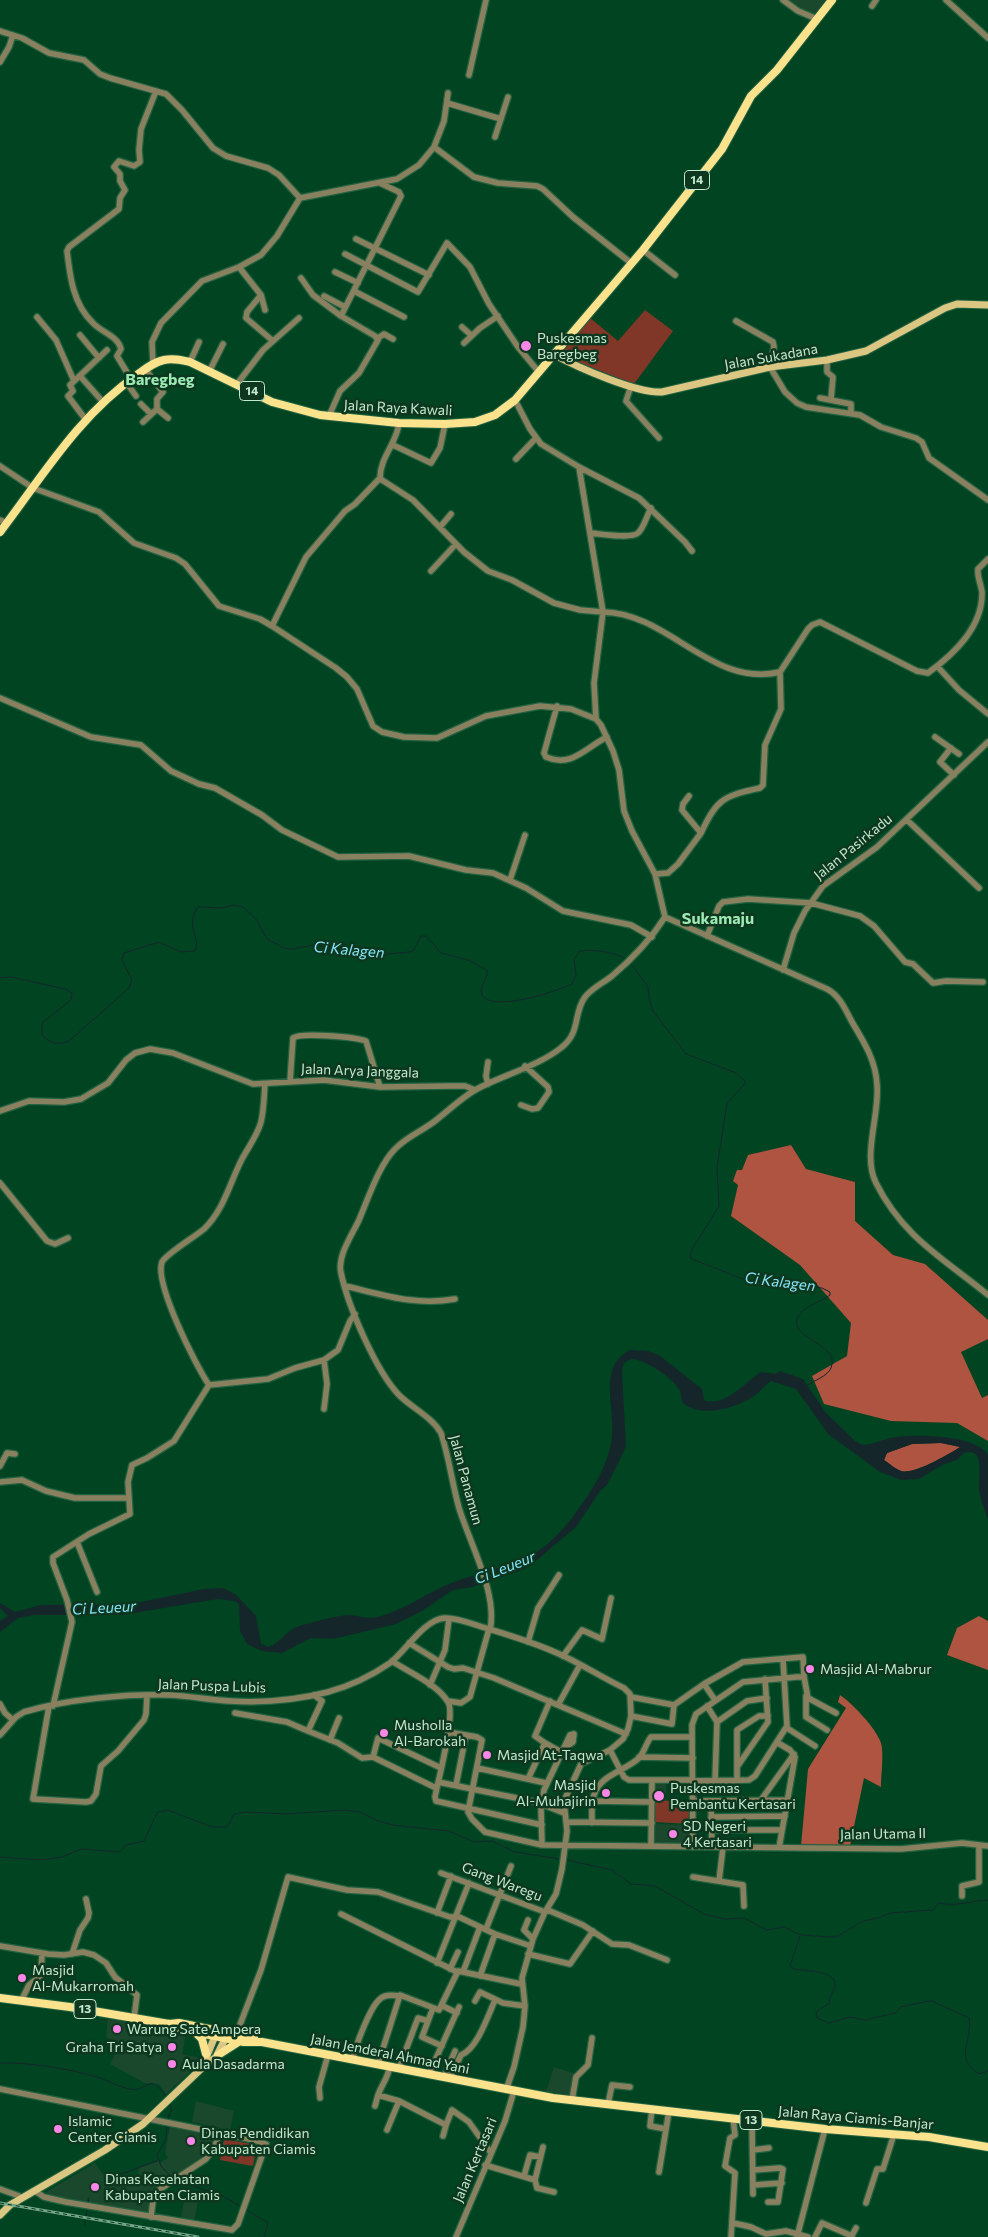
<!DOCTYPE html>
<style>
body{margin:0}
canvas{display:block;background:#004421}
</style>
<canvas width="988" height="2237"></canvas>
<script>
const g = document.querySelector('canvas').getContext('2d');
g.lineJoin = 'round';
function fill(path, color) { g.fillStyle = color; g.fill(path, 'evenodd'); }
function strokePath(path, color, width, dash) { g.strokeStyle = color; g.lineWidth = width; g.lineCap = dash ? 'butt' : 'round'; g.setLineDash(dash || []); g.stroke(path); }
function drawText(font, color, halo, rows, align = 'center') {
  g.font = font + ' Commissioner,sans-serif'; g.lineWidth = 5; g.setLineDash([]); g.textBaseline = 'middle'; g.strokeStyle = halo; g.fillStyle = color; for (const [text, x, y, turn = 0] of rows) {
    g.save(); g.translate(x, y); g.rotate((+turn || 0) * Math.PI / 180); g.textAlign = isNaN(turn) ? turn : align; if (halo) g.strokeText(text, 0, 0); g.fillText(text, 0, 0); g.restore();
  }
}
fill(new Path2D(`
 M785 0H829L817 16 799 9Z
 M653 1782 666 1783V1801L653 1800Z
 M655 1824 693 1825 691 1844 654 1843Z
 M108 2018 186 2033 182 2054 201 2058 200 2063 166 2094 159 2084 145 2083 110 2064 120 2045 106 2037Z
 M554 2067 576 2074 572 2095 546 2092Z
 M196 2101 234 2111 230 2130 192 2122Z
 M170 2126 213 2135 215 2138 214 2144 206 2156 151 2192 148 2214 89 2204 88 2196 86 2204 47 2195 46 2192 95 2163 107 2180 113 2177 140 2176 138 2172 140 2167 159 2161 160 2163 168 2158 165 2153Z
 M186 2189 200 2192 194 2221 181 2219Z`), '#1a482c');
fill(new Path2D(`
 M645 310 673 331 634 384 582 364 564 354 563 350 589 317 618 341Z
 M653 1800 691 1802 692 1824 653 1822Z
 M224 2139 257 2145 253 2166 220 2160Z`), '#803728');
fill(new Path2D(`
 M791 1145 806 1169 855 1182V1221L893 1255 925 1264 988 1320V1339L961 1352 982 1398 988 1395V1441L957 1423 891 1421 824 1404 812 1376 847 1356 851 1323 800 1265 731 1216 738 1185 733 1181 737 1170H742L748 1155Z
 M941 1443 961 1447C948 1454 915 1475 901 1471 895 1469 889 1463 884 1460L887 1453 912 1444Z
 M979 1616 988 1621V1670L947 1655 957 1628Z
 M840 1695C852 1703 876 1728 881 1743 884 1753 881 1775 881 1787L864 1778 850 1846H801L808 1769 846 1708 838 1702Z`), '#af5440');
fill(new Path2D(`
 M630 1350 648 1351 659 1355 702 1389 704 1400C725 1408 745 1382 761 1372L775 1374 780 1371 803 1379 826 1413 855 1441 862 1445C874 1445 884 1438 896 1437 918 1434 974 1435 988 1454V1520C985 1510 980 1499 979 1489 978 1478 986 1446 964 1453L957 1460 944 1464 919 1479 901 1480 880 1472 828 1434 796 1389 771 1381C765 1385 760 1392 754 1396 737 1408 702 1418 684 1404 680 1399 682 1394 679 1389 672 1377 644 1359 631 1359L624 1363 622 1370 626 1447 607 1485 600 1491 576 1527 531 1565 522 1570 472 1587 453 1590 422 1611 396 1624 333 1639 311 1638 282 1653 262 1651 247 1644 240 1631 239 1604 234 1601 218 1599 122 1615H34L18 1618 0 1632V1621L8 1616 0 1608V1603L15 1612 41 1605 131 1604 204 1589 223 1588 235 1594 256 1616 261 1644 268 1647C280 1644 286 1630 299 1626 314 1622 331 1617 347 1615 357 1614 366 1620 377 1617 402 1611 419 1598 442 1587 470 1574 509 1568 535 1553 551 1544 566 1526 577 1511 591 1492 607 1467 611 1443 618 1412 595 1368 630 1350ZM941 1443 960 1447C949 1454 914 1475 901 1471 895 1469 889 1463 884 1460L887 1453 912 1444Z`), '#14262a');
strokePath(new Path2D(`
 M631 964 648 987 649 998 653 1011 686 1054 736 1073 745 1081 744 1085 727 1103 717 1167 719 1206 691 1251 690 1256 692 1259 745 1280 822 1288 830 1292V1295C821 1302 807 1305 800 1314 781 1338 842 1342 831 1368 828 1376 813 1381 806 1386
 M0 978 11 977 65 989 72 993 71 1000 42 1023V1035C49 1043 59 1046 69 1041L129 988 132 980 122 960 124 953 159 942 181 952 195 951C202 937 184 928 198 907L222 908 232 905 243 907 256 919 267 939 284 948 292 949 314 945 376 955 410 952 414 950 421 936H426L441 953 468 960 487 970C489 979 478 987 482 995 492 1013 558 991 572 984L576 975 574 959 580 951C594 949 613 952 626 959
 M0 1857 40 1860 62 1857 81 1849 120 1852 126 1845 144 1841 156 1815 158 1812 168 1810 212 1827H225L230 1823 234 1814 246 1812 287 1814 343 1810 360 1812 376 1820 392 1825 449 1831 474 1842 492 1841 515 1852 560 1859
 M567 1860 612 1870 631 1884 655 1886 704 1914 725 1919 744 1918 767 1930 784 1927 801 1935 830 1937 838 1936 863 1921 878 1918 890 1913 933 1910 939 1903C955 1907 971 1901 988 1900
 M800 1936 790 1966 794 1969C803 1971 836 1970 835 1985 835 1989 831 1996 829 2000L830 2003 816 2012 817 2018 829 2023 850 2017 865 2020 895 2013 901 2007 928 2001H932L969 2018C973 2040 953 2058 979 2074L988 2071
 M0 2063C29 2062 72 2069 100 2078 109 2081 119 2087 129 2089 147 2093 149 2071 165 2095
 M167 2120 171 2111 170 2104
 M167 2124 166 2139 157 2155 161 2166 173 2179
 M113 2177 157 2161
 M176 2181 221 2195 242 2207
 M88 2204 89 2198
 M245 2209 268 2223 264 2237
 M86 2217 87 2208
 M85 2225V2220`), '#14262a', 1);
const minor = new Path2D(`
 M783 0 798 11 817 19
 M946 0 988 38
 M872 6 876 0
 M0 31 22 38 49 53 84 60 100 74 110 78 166 94 182 110 213 148 226 156 268 168 279 175 300 198 277 236 261 255 239 267 202 281 161 323 152 342 153 364
 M0 62 9 47 13 35
 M469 75 486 0
 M448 93 444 121 434 147 474 177 498 183 537 186 543 189 573 217 631 263
 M447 103 501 119
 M495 137 508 97
 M300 198 397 179 419 165 434 147
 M356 239 429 275
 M643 250 675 275
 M345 254 418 292 447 243 470 267 489 304 518 347 538 371
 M239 267 261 295 265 310
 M335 272 358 283
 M301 278 313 295 341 316
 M354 291 404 317
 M261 295 247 312 246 318 273 341
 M324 296 345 307
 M37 317 56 340 74 381
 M736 321 773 342 774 347 770 367 785 392 797 403 806 407 860 415 881 427 916 438 922 442 929 458 988 500
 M462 327 471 335
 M80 335 99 358
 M378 338 384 334 393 339
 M464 343 480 328 498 316
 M827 360V372L833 377 831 399
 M190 362 199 342
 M210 370 223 344
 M80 376 103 402
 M131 379 117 356 121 349C118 336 101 332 93 323 73 304 70 277 67 251L69 247 119 209 120 198 125 190 120 181V174L114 167 119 161 134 166 140 162 139 150 141 129 156 91
 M126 382 136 396
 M237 384 263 350 299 318
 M631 386 626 401 659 438
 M820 398 851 404V411
 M515 400 530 429 541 444 579 467 639 498 685 542 692 551
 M141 404 151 414
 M157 409 168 418
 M329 416 340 391 359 373 378 340 375 336 341 316 401 196 399 192 380 183
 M86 420 68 396 73 391 70 385 107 350
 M143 422 157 409V399L163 392 145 369
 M399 423C397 443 380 457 380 478L382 480 413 500 464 552 488 571 512 580 554 603 580 610 603 612 579 467
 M393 445 431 463 440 448 445 424
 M516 459 536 438
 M0 466 33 488 99 512 134 543 176 558 185 564 219 606 260 619 272 626 336 668 347 677 357 689 373 726 382 732 404 737 437 738 486 716 540 706 571 709 596 719 601 725 613 751 619 770 624 811 632 831 655 874 665 917C651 939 632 959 612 976 603 983 592 988 585 997 573 1013 581 1032 562 1047 539 1066 503 1075 477 1089 462 1097 448 1111 435 1121 422 1131 406 1137 395 1149 379 1165 368 1199 359 1220 352 1235 337 1256 341 1273 348 1306 376 1371 399 1395 412 1408 432 1417 441 1433 449 1457 452 1483 459 1508 470 1544 498 1594 490 1630
 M0 520 7 523
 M440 527 451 514
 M591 533C601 534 631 539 638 533 644 528 647 515 651 508
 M431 571 456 544
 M272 626 306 557 345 511 355 504 380 478
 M937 666 959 690 988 714
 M0 698 91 737 141 745 171 771 199 784 215 788 262 815 282 830 338 857 409 856 466 870 493 873 526 888 563 911 631 925 652 937
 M557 706 544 753 546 757C572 768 585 748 607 737
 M596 719 594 683 603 612C669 613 711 688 780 672L808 629 812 625 820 622 917 671 928 673C954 654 983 627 982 592 981 584 977 577 978 569L988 559
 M935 737 959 754
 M951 748 940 762 954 775
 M907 820 979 888
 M701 833C717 799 723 796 760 788L763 785 765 745 781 709 780 672
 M655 874 668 873 678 864 701 833 682 810 683 804 689 796
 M510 880 525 835
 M665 917 827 989C840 996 845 1009 852 1022 864 1042 876 1061 877 1085 880 1114 862 1156 876 1183 903 1237 943 1258 988 1295
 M707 936 719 906 723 902 748 899 811 903 860 916 874 926 905 962 913 964 933 983 946 981 983 982
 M783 970 794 933 805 911 823 886 877 847 988 742
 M488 1062 486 1076 488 1084
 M290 1082 293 1038C301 1032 355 1037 366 1041L380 1087
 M521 1105 532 1109 538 1108 549 1092 548 1087 525 1066
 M0 1111 29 1101 64 1102 81 1099 108 1083 126 1060 135 1053 150 1049 173 1053 253 1084 324 1080 380 1087 451 1086H465L475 1090
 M0 1183 47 1241 55 1244 68 1238
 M345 1286C384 1295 415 1306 455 1299
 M324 1360 327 1384 324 1409
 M209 1385C196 1366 154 1283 162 1262 166 1254 196 1236 204 1229 224 1210 230 1182 242 1159 249 1146 257 1136 261 1122 264 1109 264 1096 265 1084
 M0 1466 7 1453 15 1454
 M0 1482 22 1480 46 1491 75 1498H129
 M77 1542 97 1592
 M528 1642 538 1608 559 1575
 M409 1643 448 1667 454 1669 463 1668 494 1678 626 1734
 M563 1656 582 1630 602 1639 611 1598
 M392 1661C410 1673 437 1684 448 1702 456 1714 438 1781 435 1797L436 1801 542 1825
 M704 1684 715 1700
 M430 1685 445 1650 449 1619
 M314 1695 322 1701 308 1731 338 1743 362 1758 373 1757
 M806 1696V1717L827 1730
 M631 1697 674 1705 704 1684 743 1662 803 1657 804 1677
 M448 1701 461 1703 470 1697 489 1629
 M0 1704 5 1713 13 1720
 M558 1705 580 1665
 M49 1706 33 1799 86 1802 91 1801 96 1794 101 1766 118 1751 144 1720 146 1714 147 1696
 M53 1706 72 1622 67 1600 53 1563V1557L89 1534 130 1514 128 1482 132 1465 147 1458 174 1441 209 1385 268 1379 295 1368 324 1360 338 1350 350 1321 355 1314
 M707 1706 717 1722
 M235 1713 287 1722 308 1731
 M631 1716 672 1724 674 1705
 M787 1728 815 1746
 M448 1732 477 1737 482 1740 468 1812 472 1819 485 1832 542 1845 901 1849 962 1843 988 1846
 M0 1735 16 1717 24 1712C67 1699 125 1694 170 1695 190 1696 210 1700 230 1701 263 1703 297 1700 328 1692 350 1686 371 1676 390 1663 405 1652 424 1619 445 1618 459 1618 475 1625 489 1629 512 1636 535 1643 557 1653 580 1663 601 1677 624 1688L630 1694 631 1716 628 1729 623 1739 610 1750 581 1764 564 1801 567 1831 562 1869 556 1894 545 1912 533 1939 522 1978 525 2006 523 2027 514 2067 506 2090
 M330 1740 339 1718
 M545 1743 535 1736 550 1701
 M778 1743 790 1750 795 1757 779 1848
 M610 1750 624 1777 629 1780H693
 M373 1757 378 1738 441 1768
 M373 1757 436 1788
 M639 1757 693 1758
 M737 1767V1730L759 1716H768
 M477 1768 546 1783
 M528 1779 545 1743 561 1752
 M693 1781 749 1780 755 1776 787 1726 783 1659
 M715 1781 717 1722 747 1701 767 1698
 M737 1781V1767L768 1722 765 1679
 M438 1782 536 1802 564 1813
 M456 1785 466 1735
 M761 1800 794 1754
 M593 1801 652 1802
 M694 1801 788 1800
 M711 1801 712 1847
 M711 1817 785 1816
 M566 1822 652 1823
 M592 1823C592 1814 591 1803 594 1795 600 1775 625 1771 639 1758 644 1753 646 1743 651 1737H692
 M711 1830H782
 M542 1845 541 1807 544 1790 570 1735 574 1734 573 1742 563 1749
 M651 1845 652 1780
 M693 1847 692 1725 696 1714 743 1682 797 1677H804L808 1698 836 1713
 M441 1873 545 1912
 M693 1877 743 1885 744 1906
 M719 1881 723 1847
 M962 1896V1886L979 1882V1845
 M546 1911H550L583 1925 612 1944 629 1945 667 1960
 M437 1913 451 1876
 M341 1914 457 1972
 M528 1920 524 1930 533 1939
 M486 1929 511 1866
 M0 1946 48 1954 64 1955 83 1952 94 1955 106 1963 115 1977 137 1995 134 2018
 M72 1954 80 1930 88 1918 89 1913 86 1899
 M528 1954 570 1964 593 1931
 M437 1963 469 1883
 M450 1969 458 1952
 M463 1972 480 1927
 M480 1976 495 1934
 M21 2001 29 1985 41 1975 42 1954
 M475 2001 480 1992 503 2003 525 2006
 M443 2006 457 2013
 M428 2021 422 2037 442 2046
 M236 2035 261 1970 288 1877 347 1890 378 1892 450 1917H459L495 1934 531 1946
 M353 2059C355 2047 370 2007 380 1999 385 1994 393 1995 399 1996
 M378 2064 400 1995 439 2010 458 1971 521 1984
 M390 2066C388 2078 382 2084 378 2095L399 2101 446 2125 452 2110 469 2122 491 2153
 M399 2068 418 2018 428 2021 433 2008
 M429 2074 459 2007
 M444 2077 455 2051
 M450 2078 461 2055C477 2049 488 2016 495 2000
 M0 2089 254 2140 266 2144 238 2224 232 2230 66 2202 44 2197 35 2191
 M320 2098 319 2087 328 2055
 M572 2100 576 2077 588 2065 592 2038
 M608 2104 612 2085 630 2087
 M375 2106 378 2095
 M652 2109 650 2126 666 2129
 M752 2120 753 2194
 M387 2130 399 2101
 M443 2136 446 2125
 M753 2150 769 2148
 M485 2165 535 2180 543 2147
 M753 2170 780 2168 783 2169 778 2202H768
 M659 2172 669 2111
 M524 2176 530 2155 540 2157
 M535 2180 537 2188 554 2192
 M753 2185 782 2183
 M0 2189 19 2196 20 2199
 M866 2203 877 2169H883L894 2134
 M151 2217 153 2201 159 2190 206 2159 214 2148 220 2133
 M733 2223 751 2227 766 2234 786 2231 808 2237
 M456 2237 505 2121 514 2091
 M731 2237 735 2173 725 2166 730 2138 735 2135 733 2118
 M797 2237 825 2129
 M815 2237 822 2223 852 2236
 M851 2237 856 2228`);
const major = new Path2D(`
 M555 355C577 367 638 394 662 392L770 367 827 360 866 351 945 308 957 304 988 305
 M202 2068 217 2031
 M0 2215 10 2205 105 2150 143 2124 202 2068 216 2057 228 2033`);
const highway = new Path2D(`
 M0 532C42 477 79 415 137 375 145 369 154 362 164 360 173 358 181 360 190 362L272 402 320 415 399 423 445 424 475 422 495 415 515 400 643 250 722 149 751 96 777 70 832 0
 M0 1998 70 2007 169 2024 179 2023 254 2038
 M169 2024 175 2028 244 2042H262L553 2098 825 2129 929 2137 988 2147
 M195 2032 202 2039 206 2054
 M218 2055 240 2041`);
strokePath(minor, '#236240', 8);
strokePath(major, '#236240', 9);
strokePath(highway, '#236240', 10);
strokePath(minor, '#89805f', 5.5);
strokePath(major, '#dbc782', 7);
strokePath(highway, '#fbe38e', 8);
const rail = new Path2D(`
 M0 2203 198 2237`);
strokePath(rail, '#74a688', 3);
strokePath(rail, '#0d371e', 1, [4]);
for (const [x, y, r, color] of [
 [526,346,6,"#fa87e7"],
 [810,1669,5,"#fa87e7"],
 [384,1733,5,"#fa87e7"],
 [487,1755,5,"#fa87e7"],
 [606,1793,5,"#fa87e7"],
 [659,1796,6,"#fa87e7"],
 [673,1834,5,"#fa87e7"],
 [22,1978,5,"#fa87e7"],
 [117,2029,5,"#fa87e7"],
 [172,2047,5,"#fa87e7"],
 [172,2064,5,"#fa87e7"],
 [58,2129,5,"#fa87e7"],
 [191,2141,5,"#fa87e7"],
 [95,2187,5,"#fa87e7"]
]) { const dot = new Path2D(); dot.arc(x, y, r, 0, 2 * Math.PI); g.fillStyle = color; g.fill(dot); strokePath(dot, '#0d371e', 2); }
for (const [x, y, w] of [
 [697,180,25],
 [252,391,25],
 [85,2009,22],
 [751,2120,22]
]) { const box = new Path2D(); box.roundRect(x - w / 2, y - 9.5, w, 19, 4); g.fillStyle = '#0d371e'; g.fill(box); strokePath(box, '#c3e8cd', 1); }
drawText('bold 12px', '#c3e8cd', null, [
 ["14",697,180],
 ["14",252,391],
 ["13",85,2009],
 ["13",751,2120]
]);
drawText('14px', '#c3e8cd', '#0d371e', [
 ["Puskesmas",537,338],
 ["Baregbeg",537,354],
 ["Masjid Al-Mabrur",820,1669],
 ["Musholla",394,1725],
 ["Al-Barokah",394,1741],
 ["Masjid At-Taqwa",497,1755],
 ["Masjid",596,1785,"right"],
 ["Al-Muhajirin",596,1801,"right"],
 ["Puskesmas",670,1788],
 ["Pembantu Kertasari",670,1804],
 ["SD Negeri",683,1826],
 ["4 Kertasari",683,1842],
 ["Masjid",32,1970],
 ["Al-Mukarromah",32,1986],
 ["Warung Sate Ampera",127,2029],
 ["Graha Tri Satya",162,2047,"right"],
 ["Aula Dasadarma",182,2064],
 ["Islamic",68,2121],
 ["Center Ciamis",68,2137],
 ["Dinas Pendidikan",201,2133],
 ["Kabupaten Ciamis",201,2149],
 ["Dinas Kesehatan",105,2179],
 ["Kabupaten Ciamis",105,2195]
], 'left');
drawText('14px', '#c3e8cd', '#0d371e', [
 ["Jalan Sukadana",771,357,-10],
 ["Jalan Raya Kawali",398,408,3],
 ["Jalan Pasirkadu",853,847,-39],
 ["Jalan Arya Janggala",360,1071,2],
 ["Jalan Panamun",466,1480,75],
 ["Jalan Puspa Lubis",212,1686,2],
 ["Jalan Utama II",883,1834,-1],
 ["Gang Waregu",502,1882,21],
 ["Jalan Jenderal Ahmad Yani",390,2054,11],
 ["Jalan Raya Ciamis-Banjar",856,2118,5],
 ["Jalan Kertasari",475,2160,-67]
]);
drawText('italic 15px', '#87e4f8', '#0d371e', [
 ["Ci Kalagen",349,950,5],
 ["Ci Kalagen",780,1282,7],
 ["Ci Leueur",505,1568,-22],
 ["Ci Leueur",104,1608,-3]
]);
drawText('bold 16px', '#9ceab4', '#0d371e', [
 ["Baregbeg",160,380],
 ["Sukamaju",718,919]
]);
</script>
